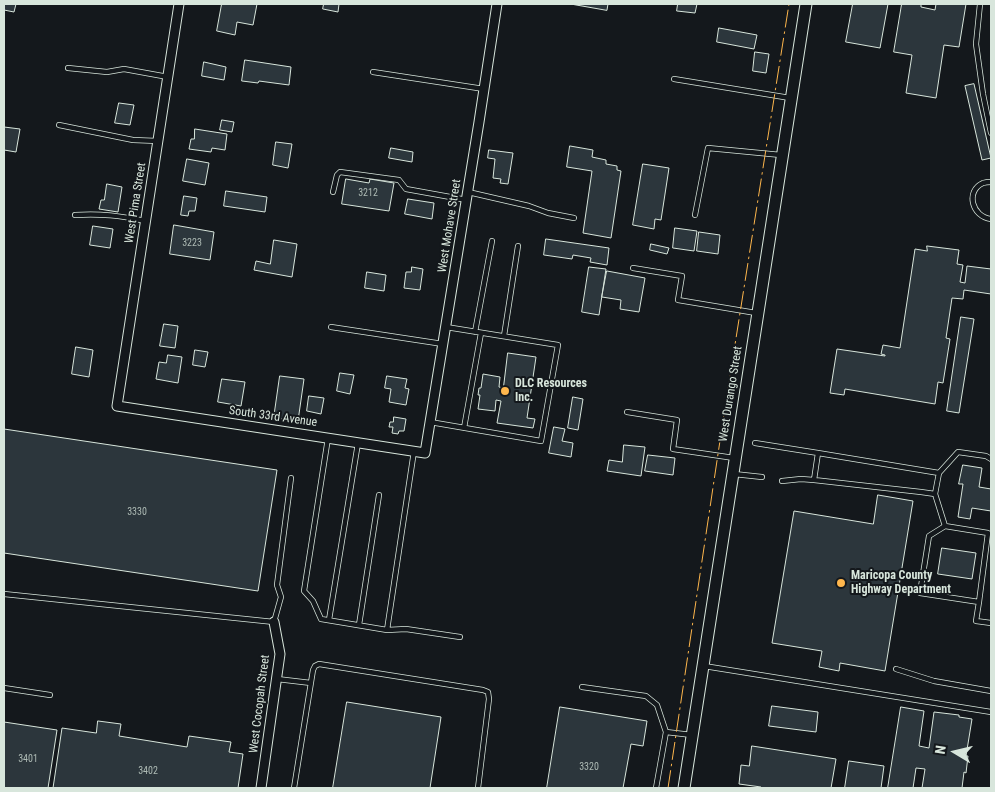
<!DOCTYPE html>
<style>
body{margin:0}
#map{position:relative;width:995px;height:792px;overflow:hidden;background:#14181c;font-family:"Roboto Condensed",sans-serif}
canvas{display:block}
.frame{position:absolute;inset:0;border:5px solid #d8e6dc;pointer-events:none}
.north{position:absolute;left:930px;top:727px;width:50px;height:50px;-webkit-text-stroke:4px #14181c;paint-order:stroke;rotate:279deg;font-size:14px;font-weight:700;line-height:20px;text-align:center;color:#d8e6dc}
.north::after{content:'';display:block;margin:auto;width:18px;height:22px;background:#d8e6dc;clip-path:polygon(50% 0,100% 100%,50% 72%,0 100%)}
</style>
<div id="map">
<canvas width="995" height="792"></canvas>
<div class="frame"></div>
<div class="north">N</div>
</div>
<script>
const g = document.querySelector('canvas').getContext('2d');
g.lineJoin = 'round';
function fill(path, color) { g.fillStyle = color; g.fill(path, 'evenodd'); }
function strokePath(path, color, width, dash) { g.strokeStyle = color; g.lineWidth = width; g.lineCap = dash ? 'butt' : 'round'; g.setLineDash(dash || []); g.stroke(path); }
function drawText(font, color, halo, rows, align = 'center') {
  g.font = font + ' "Roboto Condensed",sans-serif'; g.lineWidth = 4; g.setLineDash([]); g.textBaseline = 'middle'; g.strokeStyle = halo; g.fillStyle = color; for (const [text, x, y, turn = 0] of rows) {
    g.save(); g.translate(x, y); g.rotate((+turn || 0) * Math.PI / 180); g.textAlign = isNaN(turn) ? turn : align; if (halo) g.strokeText(text, 0, 0); g.fillText(text, 0, 0); g.restore();
  }
}
const building = new Path2D(`
 M4 4H16L14 12 4 10Z
 M222 4H257L253 25 237 22 235 35 217 31Z
 M324 4H339L338 12 323 9Z
 M571 4H608L607 10Z
 M678 4H697L695 13 677 11Z
 M853 4H888L880 48 846 42Z
 M902 4H921V7L935 10 936 4H966L959 47 944 45 936 98 906 93 912 55 894 52Z
 M719 28 757 35 754 49 717 42Z
 M755 52 769 54 766 73 753 71Z
 M245 60 291 67 289 85 259 81 258 83 242 81Z
 M204 62 226 67 224 80 202 76Z
 M974 84 991 158 982 160 965 86Z
 M119 103 134 105 130 125 115 123Z
 M222 120 234 122 232 132 220 130Z
 M4 127 20 129 16 152 4 150Z
 M195 129 227 134 225 150 212 148 211 152 189 149 191 139H194Z
 M276 142 292 144 288 168 273 165Z
 M570 146 593 150 592 157 606 160V164L617 166V170L621 171 611 238 583 233 592 171 567 167Z
 M391 148 413 152 412 162 389 158Z
 M489 150 513 153 508 184 500 183 501 179 493 178 495 159 488 158Z
 M187 159 209 163 205 185 183 181Z
 M643 164 669 168 661 220 655 219 654 229 633 225Z
 M346 179 369 183 370 179 394 183 389 211 342 204Z
 M107 184 122 187 118 212 99 209 101 200H104Z
 M226 191 267 197 265 212 224 206Z
 M184 196 197 198 195 211H189L188 216 181 215Z
 M408 199 434 203 432 219 405 214Z
 M174 225 214 232 210 260 170 254Z
 M93 226 113 229 110 248 90 245Z
 M675 228 697 231 694 251 673 248Z
 M699 232 720 235 718 254 697 251Z
 M546 239 609 248 607 265 590 262 591 258 573 255 572 259 544 255Z
 M274 240 297 244 292 277 254 270 256 261 270 264Z
 M651 244 669 248 667 254 650 250Z
 M927 246 959 250 957 264 963 265 960 282 965 283 967 266 991 269V294L964 290 963 299 952 298 946 338 950 339 943 383 938 382 935 404 845 389 844 395 830 393 837 349 885 356V355L881 354 883 345 900 348 915 249 927 251Z
 M412 267 423 269 420 290 404 288 406 272H411Z
 M589 267 606 269 599 315 582 312Z
 M607 271 645 278 639 312 620 309 621 300 602 297Z
 M367 272 386 275 384 291 365 288Z
 M961 317 974 319 959 413 947 411Z
 M164 324 178 326 175 348 160 346Z
 M76 347 93 350 89 377 72 374Z
 M195 350 208 352 205 367 193 365Z
 M508 353 536 357 527 418 535 419 533 428 497 423 501 401 496 400 495 411 478 409 480 395H478L479 388H481L483 374 500 377 499 387 503 388Z
 M168 355 182 357 178 383 156 379 159 362 166 363Z
 M340 373 354 375 350 394 337 391Z
 M280 376 304 379 298 421 274 418Z
 M387 376 407 379 405 388 409 389 406 405 389 402 391 389 385 388Z
 M222 379 245 382 241 406 218 402Z
 M309 396 324 398 321 414 307 411Z
 M573 397 583 399 578 430 568 428Z
 M394 417 406 419 404 431H399L398 434 392 433 393 427H389L390 422H393Z
 M554 427 565 429 562 441 573 443 571 457 549 453Z
 M4 429 277 470 258 591 4 553Z
 M624 445 645 447 641 476 607 471 609 460 622 462Z
 M648 455 675 458 673 475 645 471Z
 M963 465 982 468 979 487 991 489V511L972 508 970 519 958 517 963 484H959Z
 M878 495 913 501 885 671 840 663 839 671 819 667 822 651 772 643 794 511 873 524Z
 M942 548 976 553 972 579 938 574Z
 M347 702 441 717 430 788H333Z
 M772 706 818 712 816 732 769 726Z
 M560 707 647 721 643 746 631 744 623 788H547Z
 M901 707 924 711 919 746 929 748 934 712 959 715V717L972 719 966 756H968L966 773 964 772 962 788H922L925 769 916 768 913 788H888Z
 M98 721 121 724 119 736 187 747 189 736 231 742 229 752 243 754 238 788H53L62 728 96 733Z
 M4 722 57 730 48 788H4Z
 M752 746 836 759 831 788H761V787L739 784 741 765 749 766Z
 M849 761 884 766 881 788H845Z`);
fill(building, '#2c363c');
strokePath(building, '#d8e6dc', 1);
const service = new Path2D(`
 M980 4 976 44 983 94 991 133
 M68 68 107 72 124 69 168 77
 M373 72 484 89
 M674 79 790 98
 M59 125 133 140 158 141
 M991 182C988 182 986 182 983 183 965 191 972 217 991 219
 M333 192 337 175 340 172 399 180 406 189 467 200
 M468 192 529 206 548 213 574 218
 M75 215C100 213 121 216 146 221
 M695 215 708 148 781 155
 M633 268 682 276 678 300 756 313
 M331 327 443 344
 M475 332 492 241
 M504 336 518 246
 M627 412 677 420 673 449 734 458
 M430 422 541 441 558 345 446 327
 M464 428 481 333
 M328 438 304 591 313 601 321 619 387 630 414 451
 M755 443 818 453
 M734 474 762 477
 M814 480 818 453 939 473 958 452 986 456 991 459
 M782 481 801 479 814 480 921 492 935 494 945 526 988 533 979 602 920 593 929 536 945 526
 M935 494 939 473
 M4 594 274 622 281 597 277 585 291 478
 M979 602 976 621 991 623
 M329 620 358 443
 M359 625 379 495
 M387 630 406 629 460 637
 M704 666 991 712
 M896 669 934 681 991 691
 M277 679 311 683
 M582 687 646 696 657 705 666 732 656 788
 M4 688 50 695
 M666 732 692 735
 M294 788 313 670 315 666 319 664 483 690 488 692 489 699 478 788`);
const minor = new Path2D(`
 M179 4 117 406 425 453 479 122 497 4
 M261 788 280 654 274 622`);
const tertiary = new Path2D(`
 M684 788 806 4`);
strokePath(service, '#d8e6dc', 6);
strokePath(minor, '#d8e6dc', 11);
strokePath(tertiary, '#d8e6dc', 13);
strokePath(service, '#14181c', 4.5);
strokePath(minor, '#14181c', 9);
strokePath(tertiary, '#14181c', 11);
strokePath(new Path2D(`
 M668 788 724 414 789 4`), '#ffb74d', 1, [18, 4, 2.5, 4]);
for (const [x, y, r, color] of [
 [505,391,5,"#ffb74d"],
 [841,583,5,"#ffb74d"]
]) { const dot = new Path2D(); dot.arc(x, y, r, 0, 2 * Math.PI); g.fillStyle = color; g.fill(dot); strokePath(dot, '#14181c', 2); }
drawText('10px', '#adbab4', null, [
 ["3212",368,193],
 ["3223",192,243],
 ["3330",137,512],
 ["3401",28,759],
 ["3320",589,767],
 ["3402",148,771]
]);
drawText('12px', '#d8e6dc', '#14181c', [
 ["West Pima Street",136,203,-81],
 ["West Mohave Street",450,226,-81],
 ["West Durango Street",731,394,-81],
 ["South 33rd Avenue",273,417,8],
 ["West Cocopah Street",260,704,-83]
]);
drawText('bold 12px', '#d8e6dc', '#14181c', [
 ["DLC Resources",515,384],
 ["Inc.",515,398],
 ["Maricopa County",851,576],
 ["Highway Department",851,590]
], 'left');
</script>
